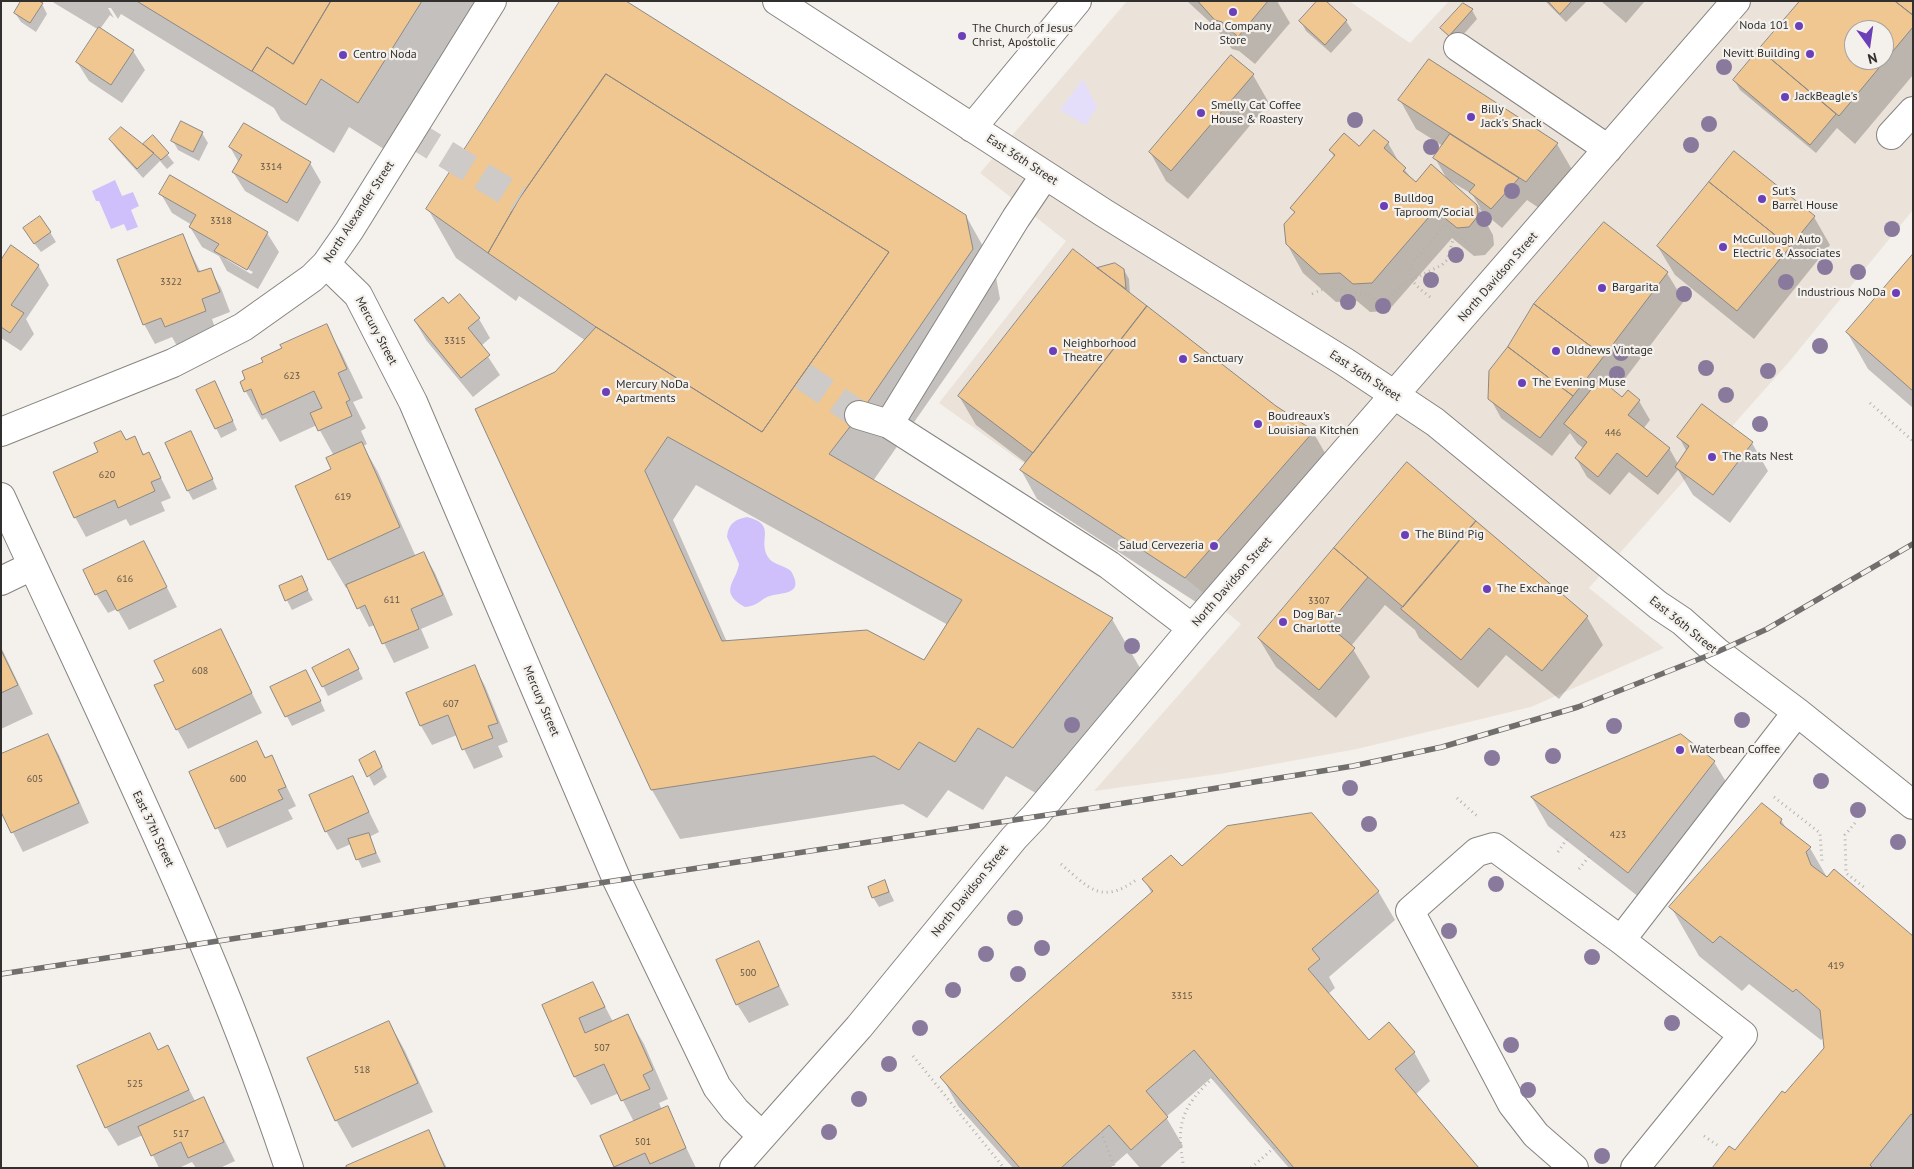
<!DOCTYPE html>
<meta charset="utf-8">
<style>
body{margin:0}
#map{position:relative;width:1914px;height:1169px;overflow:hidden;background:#f4f1ed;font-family:"PT Sans",sans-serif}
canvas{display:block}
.frame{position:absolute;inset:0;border:2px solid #31302f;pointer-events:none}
.north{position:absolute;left:1844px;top:20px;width:50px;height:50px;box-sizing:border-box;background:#f4f1ed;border:1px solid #a6a4a1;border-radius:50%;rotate:166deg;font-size:14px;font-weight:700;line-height:20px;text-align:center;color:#31302f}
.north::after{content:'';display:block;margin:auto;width:18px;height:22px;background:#6b3fb7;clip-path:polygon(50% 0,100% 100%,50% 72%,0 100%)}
</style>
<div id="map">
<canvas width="1914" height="1169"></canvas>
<div class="frame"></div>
<div class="north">N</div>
</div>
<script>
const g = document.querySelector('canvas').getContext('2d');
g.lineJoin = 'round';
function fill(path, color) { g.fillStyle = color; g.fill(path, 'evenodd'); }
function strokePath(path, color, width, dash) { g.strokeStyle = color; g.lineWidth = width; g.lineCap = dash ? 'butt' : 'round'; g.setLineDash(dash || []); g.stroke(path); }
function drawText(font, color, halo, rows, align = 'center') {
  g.font = font + ' "PT Sans",sans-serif'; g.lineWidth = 4.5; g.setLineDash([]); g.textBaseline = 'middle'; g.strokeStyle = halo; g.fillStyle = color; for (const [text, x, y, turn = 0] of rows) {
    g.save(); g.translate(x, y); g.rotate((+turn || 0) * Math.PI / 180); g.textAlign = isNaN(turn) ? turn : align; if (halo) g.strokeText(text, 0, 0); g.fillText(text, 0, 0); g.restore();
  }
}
fill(new Path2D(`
 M1127 1H1349L1410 43 1449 1H1913V210L1789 362 1589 588 1664 648 1531 707 1357 749 1220 774 1094 791 1241 624 1185 578 939 403 1066 241 980 173ZM1854 30H1884V60H1854Z`), '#ebe3d9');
fill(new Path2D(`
 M1083 79 1097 107 1086 125 1060 110Z`), '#e4defa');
fill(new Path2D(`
 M115 180 122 196 133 192 139 206 131 210 138 227 127 231 124 224 111 229 99 201H96L92 191Z
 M747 517C778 525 757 539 768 557 773 565 784 565 791 571 805 595 783 592 770 596 760 599 759 606 745 607 717 592 737 581 739 564L727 537C728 524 735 519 747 517Z`), '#cfc0fc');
fill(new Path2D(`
 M51 1H480L387 151 349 127 334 153 281 120 274 108 121 14 118 19 111 8H108L114 18 110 15 100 29 133 51 145 70 122 103 89 81 77 62 99 30Z
 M1187 1H1277L1290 23 1255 64 1239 51 1232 49 1213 25Z
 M1324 1 1346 21 1352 30 1331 53 1306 31 1301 22Z
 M1545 1H1587L1566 22Z
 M1601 1H1645L1626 23Z
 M1801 1H1913V75L1855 144 1837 128 1816 153 1740 90 1734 80ZM1854 30H1884V60H1854Z
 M42 4 47 14 36 32 21 22 15 13Z
 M1472 10 1477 19 1455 44 1442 28Z
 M1430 61 1557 144 1574 173 1542 210 1527 200 1502 228 1478 208 1493 235 1494 245 1485 255 1474 256 1452 238 1388 311 1370 312 1357 301 1336 302 1303 273 1287 244 1295 214 1292 208 1335 158 1330 150 1388 143 1400 164 1416 184 1431 166 1481 209 1472 194 1447 179 1435 158 1443 146 1416 129 1400 100Z
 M1253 75 1269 103 1188 199 1166 181 1150 152Z
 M182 123 202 133 208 143 199 161 178 150 173 141Z
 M153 136 174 163 167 169 160 161 143 178 116 148 110 139 143 146Z
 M230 147 310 163 321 182 298 222 245 191 233 172 239 163Z
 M170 177 267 233 279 252 258 289 227 271 219 256 202 247 190 227 192 225 172 213 161 194ZM226 257 253 272 251 274 226 259Z
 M428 209 966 216 994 266 1000 299 873 481 1112 619 1140 668 1041 796 1006 776 983 810 948 790 927 818 903 804 680 839 652 790 477 410 556 373 586 341 519 296 516 301 456 258ZM696 485 948 625 925 662 727 642 673 520Z
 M1814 217 1830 245 1754 339 1675 275 1658 247Z
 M1604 224 1667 273 1684 301 1621 384 1613 378 1607 386 1623 399 1639 401 1650 420 1643 429 1669 448 1678 464 1687 452 1679 437 1752 443 1768 471 1730 523 1693 495 1678 470 1658 495 1629 472 1610 495 1587 477 1576 458 1584 449 1577 443 1570 433 1552 456 1501 418 1490 398Z
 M50 232 56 242 41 252 30 238Z
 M182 235 201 273 210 269 221 288 230 312 212 319 216 331 177 346 172 337 155 344 144 324Z
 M1913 256V408L1868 369 1847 332Z
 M1 262 38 265 49 285 26 319 34 334 21 351 1 338Z
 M1097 269 1124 270 1129 279 1130 295 1276 407 1313 432 1329 460 1202 606 1037 499 1021 470 1026 463 976 425 959 396Z
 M459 295 479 319 490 338 481 346 500 375 473 397 426 340 415 321 448 305Z
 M326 325 342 354 363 398 353 402 366 428 361 431 367 444 363 446 378 472 416 557 424 553 435 573 453 615 421 629 429 648 394 663 375 625 369 627 348 587 346 588 329 559 334 456 317 425 280 442 266 418 262 420 241 383 265 362Z
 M220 392 237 430 221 438 216 428Z
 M134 438 145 456 149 454 171 498 161 502 165 511 130 526 126 519 86 537 75 517 126 442Z
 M196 442 217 489 193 500 188 491Z
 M1407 463 1587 617 1603 645 1559 699 1506 655 1478 688 1419 638 1415 630 1385 605 1351 646 1370 677 1336 718 1276 667 1259 639Z
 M144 543 177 607 129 630 117 609 108 613 96 594Z
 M280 587H306L313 600 292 610Z
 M220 630 262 713 188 749 177 729 165 682Z
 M1 647 33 714 1 729Z
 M354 660 363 679 328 696 314 668Z
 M474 666 485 686 508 742 498 746 503 757 474 769 457 735 432 745 421 726Z
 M311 681 325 711 292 726 272 688Z
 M48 735 59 755 89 823 23 852 1 809Z
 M257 743 266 759 272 757 296 806 288 810 293 819 227 848 191 772Z
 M375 752 387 777 374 786 361 760Z
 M1714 762 1731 790 1644 901 1548 826 1532 798Z
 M352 777 379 832 369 837 381 862 362 868 351 844 337 850 326 831Z
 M1781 820 1788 831 1810 848 1828 879 1913 937V1168H1713L1735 1152 1785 1095 1825 1048 1824 1037 1821 1040 1749 984 1742 991 1699 956 1671 907Z
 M1182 868 1378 891 1395 920 1329 977 1335 988 1328 994 1369 1041 1414 1052 1430 1081 1415 1095 1477 1168H1289L1211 1078 1166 1117 1183 1146 1159 1168H1140L1127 1153 1110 1168H1013L958 1106 942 1077 1152 894 1144 879Z
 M885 882 894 901 879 907 873 897Z
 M758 943 789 1005 749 1023 737 1004Z
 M593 983 613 1022 627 1015 644 1044 668 1099 659 1103 662 1110 667 1108 696 1168H616L601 1136 634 1122 619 1093 591 1105 575 1077 543 1005Z
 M389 1022 405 1051 433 1112 352 1148 336 1120Z
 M149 1034 159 1051 167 1046 196 1103 204 1099 235 1161 220 1168H196L192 1162 179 1168H159L143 1135 118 1146 106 1127Z
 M428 1132 447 1168H348Z`), '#0003');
const building = new Path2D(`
 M21 1H39L43 3 30 23 14 13Z
 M137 1H331L293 64 267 47 252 71Z
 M331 1H422L358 103 321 79 306 105 252 71 267 47 293 64Z
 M560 1H626L966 215 973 249 859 415 829 454 1113 618 1013 748 978 728 955 762 919 742 899 770 874 756 651 790 475 409 555 372 596 327 762 432 889 252 606 74 519 199 488 253 426 209ZM668 437 962 600 924 660 867 630 722 641 645 471Z
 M1198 1H1268L1238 37 1222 22 1215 20Z
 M1317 1H1326L1347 20 1325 45 1299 21Z
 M1548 1H1572L1560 14Z
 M1800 1H1895L1913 15V27L1839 116 1759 49ZM1854 30H1884V60H1854Z
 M1895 1H1913V15Z
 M1463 3 1473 9 1449 36 1440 28Z
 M99 27 134 50 111 85 76 62Z
 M1759 49 1836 114 1810 145 1733 80Z
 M1231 55 1254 74 1171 171 1149 152Z
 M1429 59 1558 143 1526 182 1398 100Z
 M606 74 889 252 762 432 596 327 488 253 519 199Z
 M181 121 203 132 193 152 171 141Z
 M244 123 311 162 287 203 232 172 242 155 229 147Z
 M121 127 154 153 137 169 109 139Z
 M1374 130 1389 142 1384 148 1406 168 1403 171 1416 182 1431 164 1477 205 1478 216 1469 227 1457 228 1435 210 1372 283 1353 284 1340 273 1319 274 1286 244 1284 224 1295 212 1290 208 1335 155 1329 150 1344 133 1359 146Z
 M1450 134 1519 178 1491 209 1469 192 1475 185 1433 158Z
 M153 135 169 153 161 160 143 144Z
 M1734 151 1815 216 1790 247 1709 182Z
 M170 175 268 232 247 270 214 251 219 244 189 227 196 215 159 194Z
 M1709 182 1790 247 1737 311 1657 246Z
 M40 216 51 232 34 244 23 228Z
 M1604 222 1668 272 1604 356 1534 304Z
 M183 234 198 272 211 268 220 292 202 299 206 311 165 327 161 318 143 325 117 260Z
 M11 245 39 265 11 305 24 313 10 333 1 327V260Z
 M1073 249 1147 306 1033 453 958 396Z
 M1913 254V391L1846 332Z
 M1115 263 1124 269 1126 289 1097 268Z
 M460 294 480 318 468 328 490 355 461 378 414 320 443 297 448 303Z
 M1534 304 1604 356 1573 396 1508 347Z
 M1147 306 1276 406 1314 431 1185 578 1020 470Z
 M327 324 347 369 338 373 350 400 346 402 352 416 318 431 310 413 322 408 314 391 262 415 251 389 244 392 240 382 245 379 242 371 263 362 261 358 282 348 280 345Z
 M1508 347 1573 396 1540 438 1488 399 1489 371Z
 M1600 379 1622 397 1628 390 1640 400 1628 415 1670 448 1647 477 1617 453 1598 477 1575 458 1587 442 1564 424Z
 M215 381 233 421 215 429 196 390Z
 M1702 404 1753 442 1713 495 1675 467 1689 446 1677 437Z
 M121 431 126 440 135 436 143 455 149 452 161 478 151 482 155 491 118 508 115 500 74 518 53 472 98 452 94 443Z
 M191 431 213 479 187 491 165 443Z
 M362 442 400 527 328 560 295 486 331 469 326 458Z
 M1407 462 1476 521 1403 607 1334 548Z
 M1476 521 1588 616 1542 671 1489 628 1461 660 1401 609Z
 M144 541 167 587 117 611 106 590 95 595 83 570Z
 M1334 548 1368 577 1328 625 1355 648 1319 690 1258 638Z
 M424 552 443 595 411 609 419 629 382 644 365 605 357 609 346 585Z
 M302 576 308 590 285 601 279 586Z
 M221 629 252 693 176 730 154 685 164 681 154 661Z
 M349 649 359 669 322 687 312 668Z
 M1 650 18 685 1 693Z
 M475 665 498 723 488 726 493 738 462 750 448 715 420 726 406 693Z
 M306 670 321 701 285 717 270 687Z
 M48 734 79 803 11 833 1 812V754Z
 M1681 734 1715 761 1628 873 1531 797Z
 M257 741 265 758 272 755 286 787 278 790 283 799 215 829 189 772Z
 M375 751 382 767 367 777 359 760Z
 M353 776 369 812 325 832 309 795Z
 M1762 803 1782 819 1780 823 1811 847 1806 852 1811 865 1827 877 1834 869 1913 936V1116L1911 1114 1870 1165 1873 1168H1712L1729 1146 1735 1150 1782 1091 1785 1093 1824 1048 1820 1010 1796 989 1793 992 1720 936 1713 943 1669 907Z
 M1312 813 1379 891 1312 949 1320 959 1308 969 1369 1040 1389 1022 1415 1052 1395 1069 1479 1168H1294L1194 1050 1146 1091 1168 1117 1131 1150 1109 1125 1061 1168H1020L940 1077 1153 891 1142 879 1171 855 1182 866 1227 826Z
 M369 833 376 853 356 860 348 839Z
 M885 880 889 892 872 898 868 887Z
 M759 941 779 986 736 1005 716 960Z
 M593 982 605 1007 579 1018 585 1033 628 1014 653 1070 643 1075 650 1089 621 1101 604 1064 574 1077 542 1005Z
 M389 1021 418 1083 335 1121 307 1058Z
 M150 1033 158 1050 168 1045 189 1090 105 1128 77 1066Z
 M204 1097 224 1142 188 1158 181 1142 151 1156 138 1127Z
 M668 1106 686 1148 650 1164 645 1153 614 1167 600 1136Z
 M429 1130 445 1168H346V1166Z`);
fill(building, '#f0c791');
strokePath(building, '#8b8885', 1);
strokePath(new Path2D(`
 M410 132 519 199
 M803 376 859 415`), '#cdcac7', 28, [28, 14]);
const minor = new Path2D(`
 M777 1 1104 213 1345 362 1435 422 1658 605 1682 621 1717 652 1797 712 1913 805
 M1458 47 1608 149
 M972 128 1077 1
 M1891 135 1913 111
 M326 264 358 295 413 402 617 880 717 1087 735 1110 761 1135
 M859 415 889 424 1109 565 1192 628
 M889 424 1016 218 1045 175
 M1 432 173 363 243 327 312 278 326 264 349 231 492 1
 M1 497C102 718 212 937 289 1168
 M1 581 32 566
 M1621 940 1797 712
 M734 1168 859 1027 1014 838 1034 817 1192 628 1736 1
 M1574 1168 1536 1135 1512 1104 1410 911 1477 852 1494 847 1621 940 1743 1035 1635 1168`);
strokePath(minor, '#878481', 30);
strokePath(new Path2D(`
 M1312 294C1341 279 1345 297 1369 294L1377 300 1388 299 1403 284 1442 265 1447 260 1455 233
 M1430 297C1419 288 1407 281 1411 265L1445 224 1472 249
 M1870 403 1913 441
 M1774 797 1820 833 1822 861
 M1457 798 1477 816
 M1855 823 1845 835 1846 873 1865 888
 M1558 852 1569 836
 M1061 864C1089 888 1101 905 1136 880
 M1579 869 1591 854
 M913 1056 1004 1168
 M1101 1132 1115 1168
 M1704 1136 1720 1147
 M1184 1168C1175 1124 1182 1106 1215 1076
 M1251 1168 1276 1146`), '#b4b2af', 3, [1, 4]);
strokePath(minor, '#fff', 28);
const rail = new Path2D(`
 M1 974 1106 806 1353 766 1442 747 1578 707 1717 652 1767 629 1913 544`);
strokePath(rail, '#716f6d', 5.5);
strokePath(rail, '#f4f1ed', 4, [11]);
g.fillStyle = '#897a9d';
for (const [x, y] of [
 [1724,67],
 [1355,120],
 [1709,124],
 [1691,145],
 [1431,147],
 [1512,191],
 [1484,219],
 [1892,229],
 [1456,255],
 [1825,267],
 [1858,272],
 [1431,280],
 [1786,282],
 [1684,294],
 [1348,302],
 [1383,306],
 [1820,346],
 [1621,353],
 [1706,368],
 [1768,371],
 [1617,374],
 [1726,395],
 [1760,424],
 [1132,646],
 [1742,720],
 [1072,725],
 [1614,726],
 [1553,756],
 [1492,758],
 [1821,781],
 [1350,788],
 [1858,810],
 [1369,824],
 [1898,842],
 [1496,884],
 [1015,918],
 [1449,931],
 [1042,948],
 [986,954],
 [1592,957],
 [1018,974],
 [953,990],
 [1672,1023],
 [920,1028],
 [1511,1045],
 [889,1064],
 [1528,1090],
 [859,1099],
 [829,1132],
 [1602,1156]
]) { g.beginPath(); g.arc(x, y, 8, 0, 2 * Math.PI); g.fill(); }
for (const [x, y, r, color] of [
 [1233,12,5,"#6b3fb7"],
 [1799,26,5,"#6b3fb7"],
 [962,36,5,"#6b3fb7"],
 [1810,54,5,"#6b3fb7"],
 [343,55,5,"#6b3fb7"],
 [1785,97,5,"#6b3fb7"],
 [1201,113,5,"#6b3fb7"],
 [1471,117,5,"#6b3fb7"],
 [1762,199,5,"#6b3fb7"],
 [1384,206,5,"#6b3fb7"],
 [1723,247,5,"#6b3fb7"],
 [1602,288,5,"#6b3fb7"],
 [1896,293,5,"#6b3fb7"],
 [1053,351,5,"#6b3fb7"],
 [1556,351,5,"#6b3fb7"],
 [1183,359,5,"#6b3fb7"],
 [1522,383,5,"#6b3fb7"],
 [606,392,5,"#6b3fb7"],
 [1258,424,5,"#6b3fb7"],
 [1712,457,5,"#6b3fb7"],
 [1405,535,5,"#6b3fb7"],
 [1214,546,5,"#6b3fb7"],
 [1487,589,5,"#6b3fb7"],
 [1283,622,5,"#6b3fb7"],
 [1680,750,5,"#6b3fb7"]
]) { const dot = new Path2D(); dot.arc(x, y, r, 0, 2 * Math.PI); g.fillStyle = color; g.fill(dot); strokePath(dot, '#f4f1ed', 2); }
drawText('10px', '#615648', null, [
 ["3314",271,167],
 ["3318",221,221],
 ["3322",171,282],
 ["3315",455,341],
 ["623",292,376],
 ["446",1613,433],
 ["620",107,475],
 ["619",343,497],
 ["616",125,579],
 ["611",392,600],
 ["3307",1319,601],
 ["608",200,671],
 ["607",451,704],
 ["605",35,779],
 ["600",238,779],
 ["423",1618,835],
 ["419",1836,966],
 ["500",748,973],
 ["3315",1182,996],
 ["507",602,1048],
 ["518",362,1070],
 ["525",135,1084],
 ["517",181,1134],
 ["501",643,1142]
]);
drawText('12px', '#31302f', '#f4f1ed', [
 ["Noda 101",1789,26,"right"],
 ["Noda Company",1233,27,"center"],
 ["Store",1233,41,"center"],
 ["The Church of Jesus",972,29],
 ["Christ, Apostolic",972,43],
 ["Nevitt Building",1800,54,"right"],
 ["Centro Noda",353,55],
 ["JackBeagle's",1795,97],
 ["Smelly Cat Coffee",1211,106],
 ["House & Roastery",1211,120],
 ["Billy",1481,110],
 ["Jack's Shack",1481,124],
 ["Sut's",1772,192],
 ["Barrel House",1772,206],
 ["Bulldog",1394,199],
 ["Taproom/Social",1394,213],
 ["McCullough Auto",1733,240],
 ["Electric & Associates",1733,254],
 ["Bargarita",1612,288],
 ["Industrious NoDa",1886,293,"right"],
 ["Neighborhood",1063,344],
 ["Theatre",1063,358],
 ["Oldnews Vintage",1566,351],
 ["Sanctuary",1193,359],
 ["The Evening Muse",1532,383],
 ["Mercury NoDa",616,385],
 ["Apartments",616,399],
 ["Boudreaux’s",1268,417],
 ["Louisiana Kitchen",1268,431],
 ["The Rats Nest",1722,457],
 ["The Blind Pig",1415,535],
 ["Salud Cervezeria",1204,546,"right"],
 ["The Exchange",1497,589],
 ["Dog Bar -",1293,615],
 ["Charlotte",1293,629],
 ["Waterbean Coffee",1690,750]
], 'left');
drawText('12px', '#31302f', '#f4f1ed', [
 ["East 36th Street",1022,160,33],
 ["North Alexander Street",359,212,-57],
 ["North Davidson Street",1498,277,-49],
 ["Mercury Street",376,331,62],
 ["East 36th Street",1365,376,33],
 ["North Davidson Street",1232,582,-49],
 ["East 36th Street",1683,625,39],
 ["Mercury Street",541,701,67],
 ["East 37th Street",153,829,65],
 ["North Davidson Street",970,891,-51]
]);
</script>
